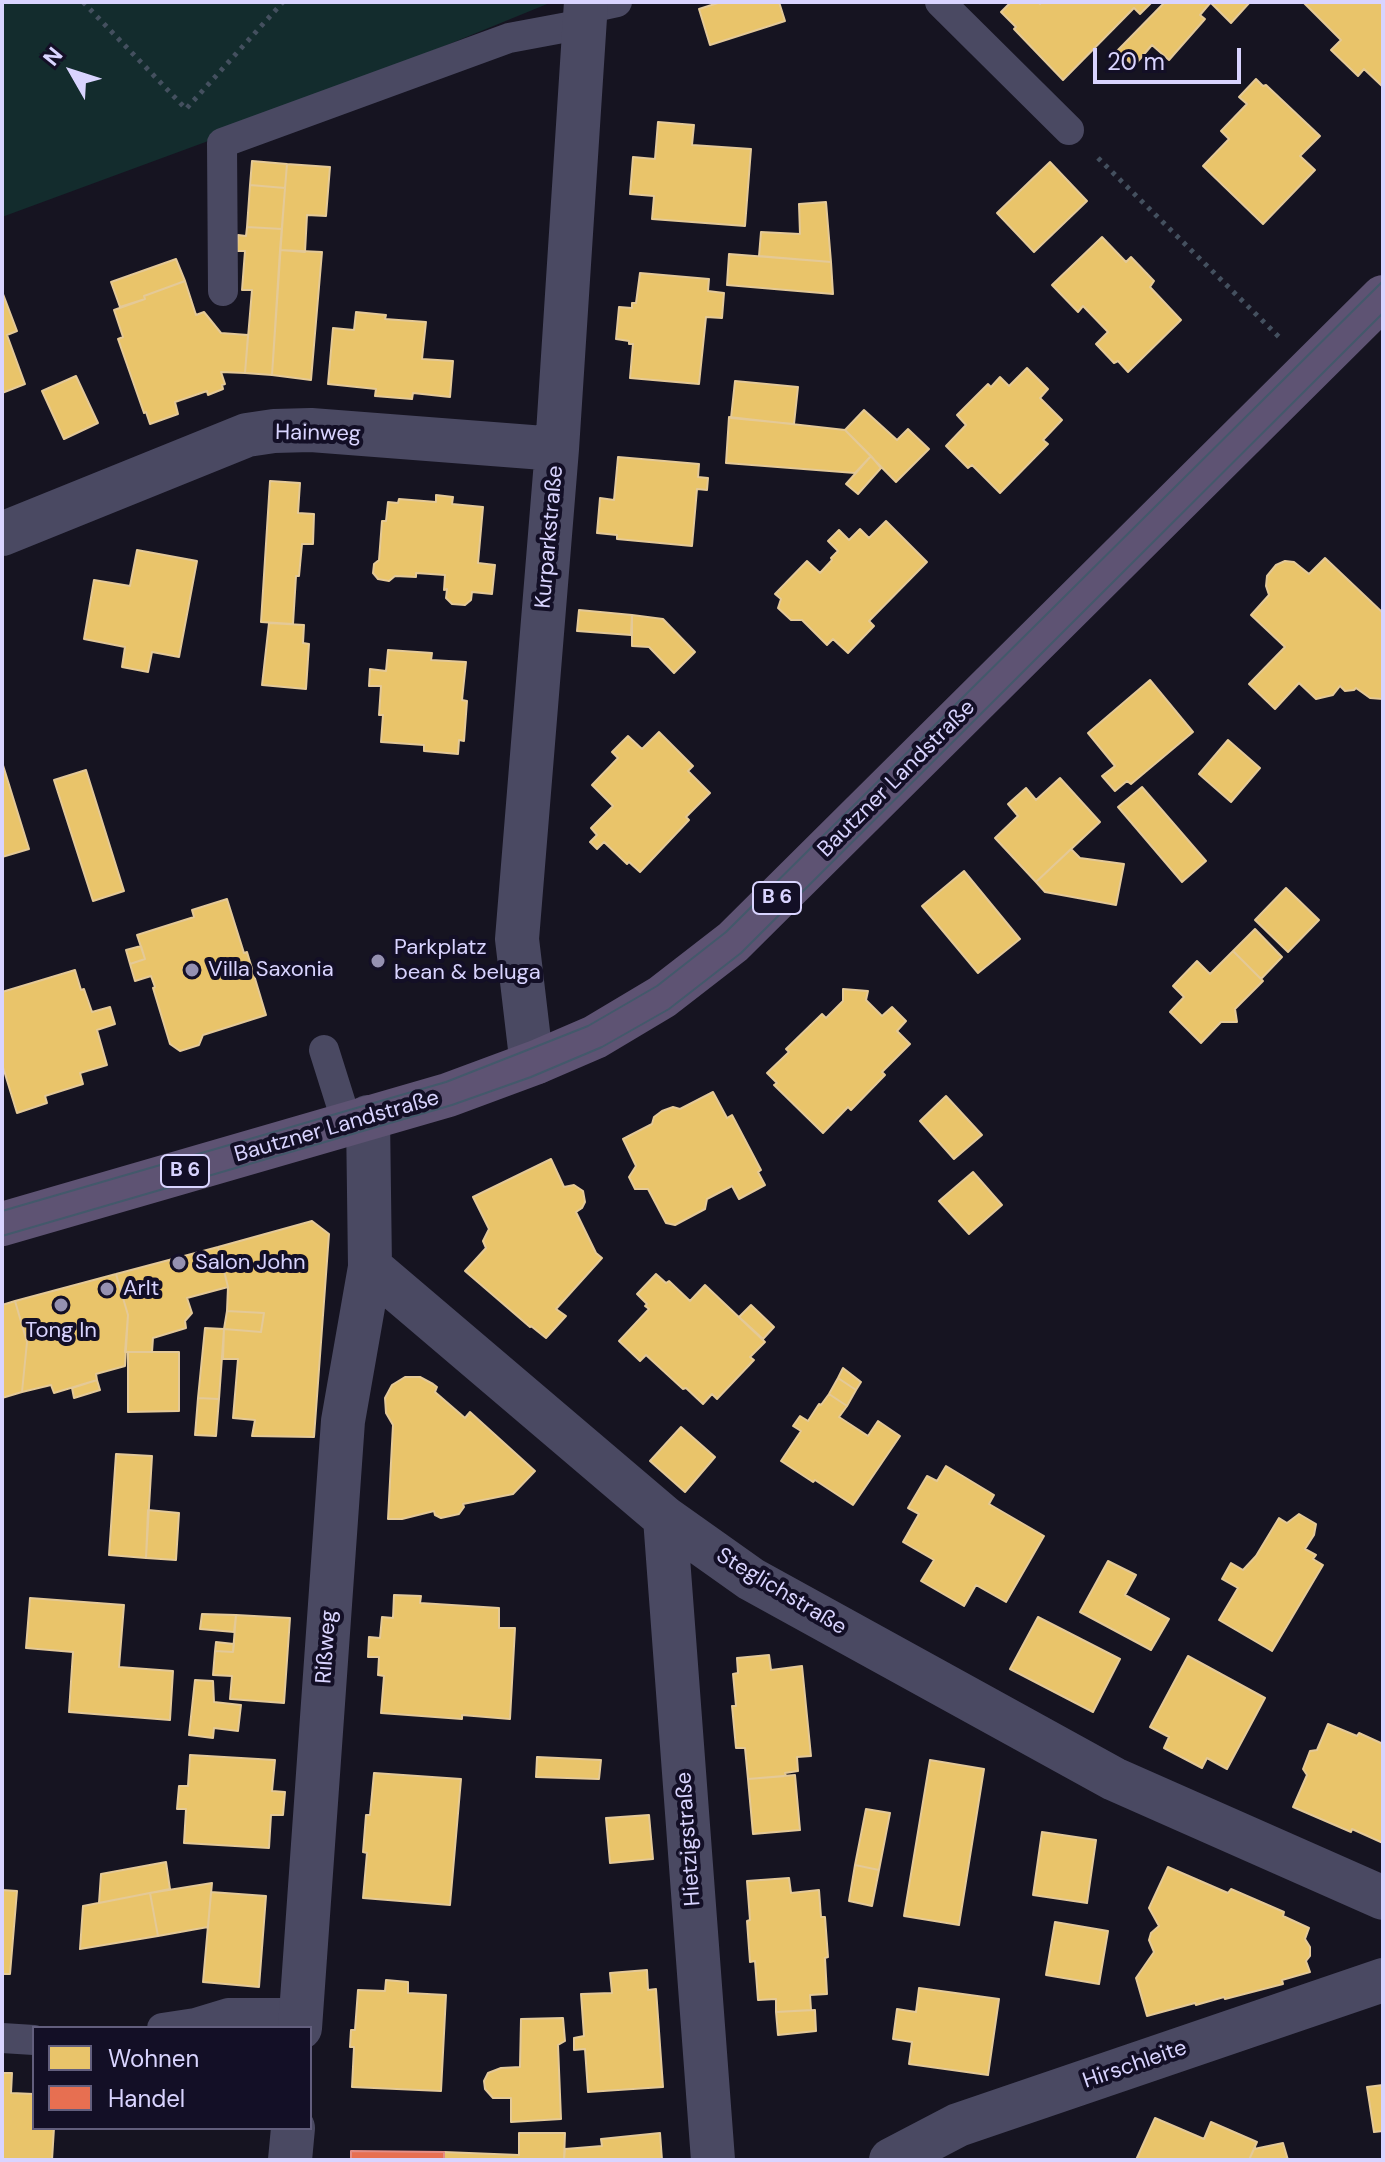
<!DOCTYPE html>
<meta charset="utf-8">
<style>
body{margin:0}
#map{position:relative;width:1385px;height:2162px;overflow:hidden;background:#161421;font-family:"DM Sans",sans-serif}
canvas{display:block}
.frame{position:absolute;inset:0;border:4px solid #d9d4ff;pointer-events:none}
.legend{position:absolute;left:32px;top:2026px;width:280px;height:104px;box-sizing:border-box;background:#130f26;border:2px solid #625e7d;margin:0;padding:10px 14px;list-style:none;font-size:24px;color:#d9d4ff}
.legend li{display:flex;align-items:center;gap:16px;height:40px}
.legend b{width:40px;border:2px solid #625e7d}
.north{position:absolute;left:32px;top:32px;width:80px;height:80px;-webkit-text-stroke:6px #130f26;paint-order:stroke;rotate:309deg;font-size:22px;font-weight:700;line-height:32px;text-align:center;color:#d9d4ff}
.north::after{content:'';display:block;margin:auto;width:28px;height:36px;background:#d9d4ff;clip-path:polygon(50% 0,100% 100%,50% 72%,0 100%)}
.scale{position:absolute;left:1093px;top:48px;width:148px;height:36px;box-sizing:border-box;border:4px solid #d9d4ff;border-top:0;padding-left:10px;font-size:24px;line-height:28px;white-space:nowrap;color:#d9d4ff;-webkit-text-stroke:6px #130f26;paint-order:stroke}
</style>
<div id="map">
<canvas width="1385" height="2162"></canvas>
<div class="frame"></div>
<ul class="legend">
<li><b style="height:22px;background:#e9c46a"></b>Wohnen</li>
<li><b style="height:22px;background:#e76f51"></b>Handel</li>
</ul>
<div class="north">N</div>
<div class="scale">20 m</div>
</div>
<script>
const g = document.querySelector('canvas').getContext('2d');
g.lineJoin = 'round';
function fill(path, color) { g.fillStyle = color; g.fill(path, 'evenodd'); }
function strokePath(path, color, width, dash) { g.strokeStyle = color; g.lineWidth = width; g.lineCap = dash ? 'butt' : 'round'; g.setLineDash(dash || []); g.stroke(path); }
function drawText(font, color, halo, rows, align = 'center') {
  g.font = font + ' "DM Sans",sans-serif'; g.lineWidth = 8; g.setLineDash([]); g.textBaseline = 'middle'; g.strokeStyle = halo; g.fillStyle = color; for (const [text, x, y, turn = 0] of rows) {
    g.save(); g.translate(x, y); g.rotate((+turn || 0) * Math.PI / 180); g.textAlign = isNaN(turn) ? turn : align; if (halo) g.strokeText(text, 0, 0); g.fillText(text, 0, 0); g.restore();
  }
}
fill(new Path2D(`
 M2 2H552L249 126 2 217Z`), '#132c2d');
const homes = new Path2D(`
 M721 2H779L785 21 710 45 699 9Z
 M1011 2H1038L1040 4 1041 2H1152L1140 14 1134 8 1063 80 1014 29 1016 27 1001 12Z
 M1165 2H1211L1200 15 1205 19 1169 60 1152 45 1134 66 1117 51Z
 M1210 2H1250L1231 23Z
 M1303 2H1383V87L1364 69 1358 76 1331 50 1341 40Z
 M1256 79 1263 86 1266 85 1320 136 1300 156 1315 170 1263 224 1203 166 1229 139 1221 131 1247 104 1239 97Z
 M658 122 694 125 692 145 751 149 745 226 652 219 654 196 630 194 633 157 655 159Z
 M252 161 287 164 285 188 250 185Z
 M1050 162 1087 201 1034 252 997 213Z
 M287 164 330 167 326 216 307 215 305 252 280 250Z
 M250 185 285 188 282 229 247 227Z
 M826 202 831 262 759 256 761 232 800 234 799 204Z
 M247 227 282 229 272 375 245 373 252 290H242L245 251H237L238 235 246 236Z
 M1102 237 1126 262 1131 257 1154 281 1150 287 1181 320 1128 372 1118 361 1114 363 1096 344 1108 332 1083 306 1078 312 1052 285Z
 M280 250 322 252 311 380 272 375Z
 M729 254 831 262 833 294 727 285Z
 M176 259 185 281 144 296 145 299 120 307 111 282Z
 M640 273 709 279 708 291 724 293 722 318 706 317 699 384 630 378 633 344H629V341L616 339 619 307 632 308V303H636Z
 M185 281 196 315 204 312 221 333 248 335 245 373 221 372 225 384 222 385 223 389 208 395 207 391 175 402 178 414 150 424 146 412 144 413 118 339 123 337 114 310 145 299 144 296Z
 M3 294 17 331 7 335 25 384 2 393Z
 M356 312 386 315 385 319 426 322 422 359 453 361 450 397 413 393 412 399 375 396 376 389 328 384 333 328 354 330Z
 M1027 368 1048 389 1040 398 1062 420 1043 440 1048 444 1000 493 972 465 968 468 946 446 966 425 957 415 988 384 991 387 1000 377 1009 386Z
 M76 376 98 423 64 439 42 391Z
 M735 381 798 387 794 424 731 418Z
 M864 410 897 440 908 429 929 449 896 482 845 430Z
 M729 417 845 430 871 456 855 473 726 463Z
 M871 456 881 468 858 494 846 484Z
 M618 457 699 464 698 477 708 478 707 490 697 489 692 546 617 539V535L597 533 600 498 614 500Z
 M270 481 300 483 298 513 314 514 313 544H302L299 576H296L293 624 261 622Z
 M436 495 453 497 452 504 483 507 478 563 495 565 492 594 472 592 471 600 465 605 452 604 446 598 447 589 444 590 445 575 416 573V577L395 576 389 581 378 579 373 573 374 564 379 560 382 521H386L388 502 398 503 399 499 436 502Z
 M886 521 927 562 869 621 874 626 848 653 833 639 827 645 802 620H791L778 608 781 599 775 594 807 561 820 573 832 560 831 558 838 551 828 541 839 530 849 540 860 529 869 538Z
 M137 550 197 561 179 657 152 652 148 672 122 667 125 647 84 639 94 580 130 586Z
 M1325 558 1383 613V699L1370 698 1356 688 1354 690 1345 691 1340 686 1333 695 1316 699 1299 683 1275 709 1249 684 1285 647 1251 615 1269 595 1266 586 1267 576 1276 565 1285 561 1294 562 1309 574Z
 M579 610 632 615 631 635 577 631Z
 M632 615 663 619 695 652 674 673 649 647 632 646Z
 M269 623 304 625 303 643 309 644 306 689 262 685Z
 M388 650 432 653 431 660 466 662 462 700 467 701 464 741 459 740 458 754 424 751V745L381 742 383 715H379L381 686H369L370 669 386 671Z
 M1150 680 1193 732 1131 784 1127 781 1115 791 1102 776 1115 766 1088 733Z
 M659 732 693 766 688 771 710 793 686 817 689 820 640 872 629 862 627 864 604 842 597 849 590 842 597 835 591 828 613 806 592 785 618 758 612 752 628 736 642 749Z
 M1228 740 1260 768 1231 802 1199 774Z
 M2 762 29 849 2 857Z
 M86 770 124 891 93 901 54 780Z
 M1060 778 1100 822 1036 882 995 838 1018 816 1008 804 1026 788 1036 800Z
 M1142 787 1206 861 1182 882 1118 807Z
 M1071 849 1080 858 1124 864 1116 905 1045 892 1036 882Z
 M964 871 1020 939 978 973 922 906Z
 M1286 888 1319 920 1288 952 1255 920Z
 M227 899 244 953 247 952 266 1015 203 1035 199 1045 180 1051 170 1044 153 988 155 987 151 976 135 981 130 964 145 959 137 935 194 917 192 910Z
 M1255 929 1282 957 1261 979 1233 951Z
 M141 946 145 959 130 964 126 950Z
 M1233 951 1263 981 1235 1009 1237 1022H1221L1201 1043 1170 1012 1184 997 1173 986 1197 961 1210 974Z
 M75 970 81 990 84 989 92 1012 110 1007 115 1024 97 1030 107 1065 80 1073 83 1084 45 1096 47 1103 17 1113 2 1064V992Z
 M843 989 868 991 866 1000 882 1016 892 1007 906 1021 897 1031 910 1044 882 1072 885 1075 851 1110 848 1107 823 1133 774 1085 777 1083 767 1073 789 1052 786 1049 822 1014 826 1018 843 1001Z
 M713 1092 727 1118 732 1115 761 1170 758 1172 765 1185 739 1199 732 1186 707 1199 705 1209 675 1225 666 1223 648 1189H635L629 1177 636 1166 623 1139 652 1124 654 1117 662 1111 673 1107 680 1109Z
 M946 1096 982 1135 954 1159 920 1121Z
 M551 1159 564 1187 574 1185 583 1191 585 1202 582 1208 576 1212 596 1253 602 1258 556 1309 566 1316 546 1338 531 1326 530 1327 465 1271 486 1248 483 1241 489 1229 473 1197Z
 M973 1172 1002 1205 969 1234 939 1201Z
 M312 1221 329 1234 314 1437 252 1436 255 1420 233 1418 238 1359H223L224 1329 261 1332 264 1313 227 1311 228 1287 218 1247Z
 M218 1247 228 1287 187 1298 192 1313 185 1321 186 1328 153 1338 152 1352H125L128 1315 116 1274Z
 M116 1274 128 1315 125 1366 96 1374 97 1380 54 1393 51 1385 22 1392 27 1342 15 1301Z
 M656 1274 666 1283 669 1281 690 1301 705 1285 765 1342 750 1357 754 1360 717 1399 712 1394 703 1404 686 1388 683 1389 646 1355 640 1361 619 1341 649 1309 645 1306 647 1304 637 1294Z
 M15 1301 27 1342 22 1392 2 1398V1305Z
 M751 1305 774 1327 763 1339 739 1317Z
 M227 1311 264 1313 261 1332 224 1329Z
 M205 1328 224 1329 219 1399 198 1398Z
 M128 1352H179V1411L128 1412Z
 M843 1368 861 1382 856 1390 838 1378Z
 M405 1377H420L433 1384 437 1387 435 1392 465 1418 470 1412 535 1471 513 1494 463 1504 464 1507 459 1514 441 1518 435 1515 434 1511 402 1519H388L393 1425 386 1413 385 1398 392 1385Z
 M838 1378 856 1390 847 1406 829 1394Z
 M97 1380 100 1390 74 1398 72 1388Z
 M829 1394 847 1406 839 1417 868 1436 878 1421 900 1436 853 1505 815 1480 813 1482 781 1461 801 1431 793 1426 800 1416 808 1421 819 1404 821 1405Z
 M198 1398 219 1399 216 1436 195 1435Z
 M681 1427 715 1457 685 1492 650 1461Z
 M116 1454 152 1456 146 1558 109 1555Z
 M946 1466 994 1495 989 1504 1044 1536 1006 1602 976 1585 964 1606 921 1581 934 1560 903 1542 919 1514 908 1508 927 1476 937 1481Z
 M148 1510 179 1513 176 1560 146 1558Z
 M1299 1514 1316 1524 1314 1535 1305 1549 1316 1555 1313 1559 1323 1565 1272 1651 1219 1620 1238 1588 1222 1579 1231 1563 1243 1570 1256 1556 1279 1518 1287 1523Z
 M1108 1561 1136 1575 1125 1595 1169 1619 1151 1650 1080 1612Z
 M394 1595 421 1596 420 1603 499 1608V1628H515L510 1719 462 1715V1719L381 1713 384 1676 378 1675 379 1657H368L369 1637 380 1638 382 1617 393 1618Z
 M30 1598 124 1605 119 1667 173 1671 170 1720 69 1712 73 1652 26 1648Z
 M202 1614 236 1615 234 1632 200 1629Z
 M236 1615 290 1618 284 1703 230 1699 232 1676 213 1675 215 1651 233 1652Z
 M1038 1617 1120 1659 1093 1712 1010 1669Z
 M216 1642 234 1644 233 1652 215 1651Z
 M769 1655 771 1670 802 1666 811 1756 797 1757 798 1771 785 1773 786 1776 748 1779 745 1748H736L732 1706H736L733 1674 738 1673 737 1658Z
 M1188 1656 1265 1698 1227 1769 1207 1758 1202 1768 1164 1748 1169 1737 1150 1727Z
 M195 1680 213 1681 214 1702 241 1705 238 1731 214 1728 213 1738 189 1735Z
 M1328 1724 1357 1736 1359 1733 1383 1744V1843L1352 1829 1351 1832 1293 1807 1307 1775 1303 1769 1310 1751 1317 1750Z
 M190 1755 275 1760 272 1791 285 1792 283 1815H271L269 1848 184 1843 186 1809H177L179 1786H188Z
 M537 1757 601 1760 599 1779 536 1777Z
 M930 1760 984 1769 959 1925 904 1916Z
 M374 1773 461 1779 450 1905 363 1898 367 1853 363 1852 366 1815H370Z
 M795 1775 800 1830 753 1834 748 1779Z
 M866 1809 890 1813 879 1870 855 1865Z
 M649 1815 653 1859 610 1863 606 1818Z
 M1042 1832 1096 1840 1087 1903 1033 1895Z
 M166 1862 170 1889 99 1903 101 1874Z
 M855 1865 879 1870 872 1906 849 1901Z
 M1168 1867 1228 1893 1231 1889 1284 1912 1283 1916 1309 1928 1305 1939 1310 1947V1956L1306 1961 1310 1972 1282 1980 1283 1984 1225 1999 1224 1997 1196 2005 1195 2003 1147 2016 1136 1978 1154 1952 1149 1940 1151 1933 1159 1926 1149 1908Z
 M789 1878 791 1893 819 1890 821 1917H825L828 1957 825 1958 827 1994 810 1995 811 2010 776 2012V1999L758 2000 755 1961 750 1962 747 1921 750 1920 747 1881Z
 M212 1883 208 1927 158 1936 150 1893Z
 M2 1890 17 1891 10 1974H2Z
 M211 1892 266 1896 259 1987 203 1982Z
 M150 1893 158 1936 80 1949 83 1906Z
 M1055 1922 1108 1931 1099 1984 1046 1975Z
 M647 1970 648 1990 656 1989 663 2087 588 2092 585 2049 574 2050V2038L584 2036 581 1994 612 1993 610 1973Z
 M386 1980 408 1982V1993L446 1995 441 2091 352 2087 354 2047H350L351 2030H355L358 1990 385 1991Z
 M919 1988 999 1999 988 2075 909 2064 912 2042 893 2039 897 2009 916 2012Z
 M815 2010 816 2031 778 2035 776 2012Z
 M563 2018 565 2041 558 2045 561 2119 511 2122V2098H493L485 2089 484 2081 488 2073 501 2068 520 2067 521 2019Z
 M2 2073H12L11 2093 34 2094V2128H54L52 2160H2Z
 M1383 2085V2131L1374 2132 1367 2087Z
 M1155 2118 1204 2139 1211 2122 1257 2142 1249 2160H1136Z
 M519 2133H565L564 2160H444V2152L519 2155Z
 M660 2133 662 2160H564L565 2149 602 2146 601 2139Z
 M1283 2143 1288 2160H1249L1254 2149Z`);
fill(homes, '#e9c46a');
strokePath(homes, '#e4c997', 2);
const shops = new Path2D(`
 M351 2151 444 2152V2160H351Z`);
fill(shops, '#e76f51');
strokePath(shops, '#e38d85', 2);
strokePath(new Path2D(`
 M83 2 186 109 283 2
 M1098 158 1279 337`), '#44505f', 5, [4, 6]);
strokePath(new Path2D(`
 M940 2 1069 130
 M585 9 617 2
 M223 291 222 143 509 38 584 24
 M324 1050 347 1123
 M162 2028 195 2023 228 2013H301
 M2 2038 34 2040`), '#4a4962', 30);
strokePath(new Path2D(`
 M2 534 247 435 274 431 311 430 557 449
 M537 1062 530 1049 517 939 557 449 586 2
 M368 1117 370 1267 665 1518 751 1579 1114 1779 1383 1898
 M665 1518 713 2160
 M300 2028 343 1421 370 1267
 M290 2160 293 2128
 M891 2160 958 2125 1383 1980`), '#4a4962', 44);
strokePath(new Path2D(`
 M2 1224 448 1095 537 1062 595 1037 662 997 733 942 1383 297`), '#5e5373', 44);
strokePath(new Path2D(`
 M2 1211 446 1082 530 1049 588 1026 657 986 726 932 1383 281
 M2 1236 452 1105 531 1077 602 1047 669 1009 741 953 1383 313`), '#43596b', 2);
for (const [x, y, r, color] of [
 [378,961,8,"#9591b1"],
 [192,970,8,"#9591b1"],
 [179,1263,8,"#9591b1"],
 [107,1289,8,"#9591b1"],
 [61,1305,8,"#9591b1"]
]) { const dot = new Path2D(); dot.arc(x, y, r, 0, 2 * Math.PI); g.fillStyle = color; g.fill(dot); strokePath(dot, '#130f26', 3); }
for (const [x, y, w] of [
 [777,898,48],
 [185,1171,48]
]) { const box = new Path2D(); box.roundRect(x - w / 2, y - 16, w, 32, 6); g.fillStyle = '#130f26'; g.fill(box); strokePath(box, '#d9d4ff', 2); }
drawText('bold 20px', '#d9d4ff', null, [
 ["B 6",777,898],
 ["B 6",185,1171]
]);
drawText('22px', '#d9d4ff', '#130f26', [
 ["Hainweg",318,434,1],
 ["Kurparkstraße",550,537,-85],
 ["Bautzner Landstraße",897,779,-45],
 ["Bautzner Landstraße",337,1127,-16],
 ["Steglichstraße",781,1592,31],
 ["Rißweg",327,1647,-86],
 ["Hietzigstraße",689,1839,-94],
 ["Hirschleite",1135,2065,-19]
]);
drawText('22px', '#d9d4ff', '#130f26', [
 ["Parkplatz",394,948],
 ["bean & beluga",394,973],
 ["Villa Saxonia",208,970],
 ["Salon John",195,1263],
 ["Arlt",123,1289],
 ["Tong In",61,1331,"center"]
], 'left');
</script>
